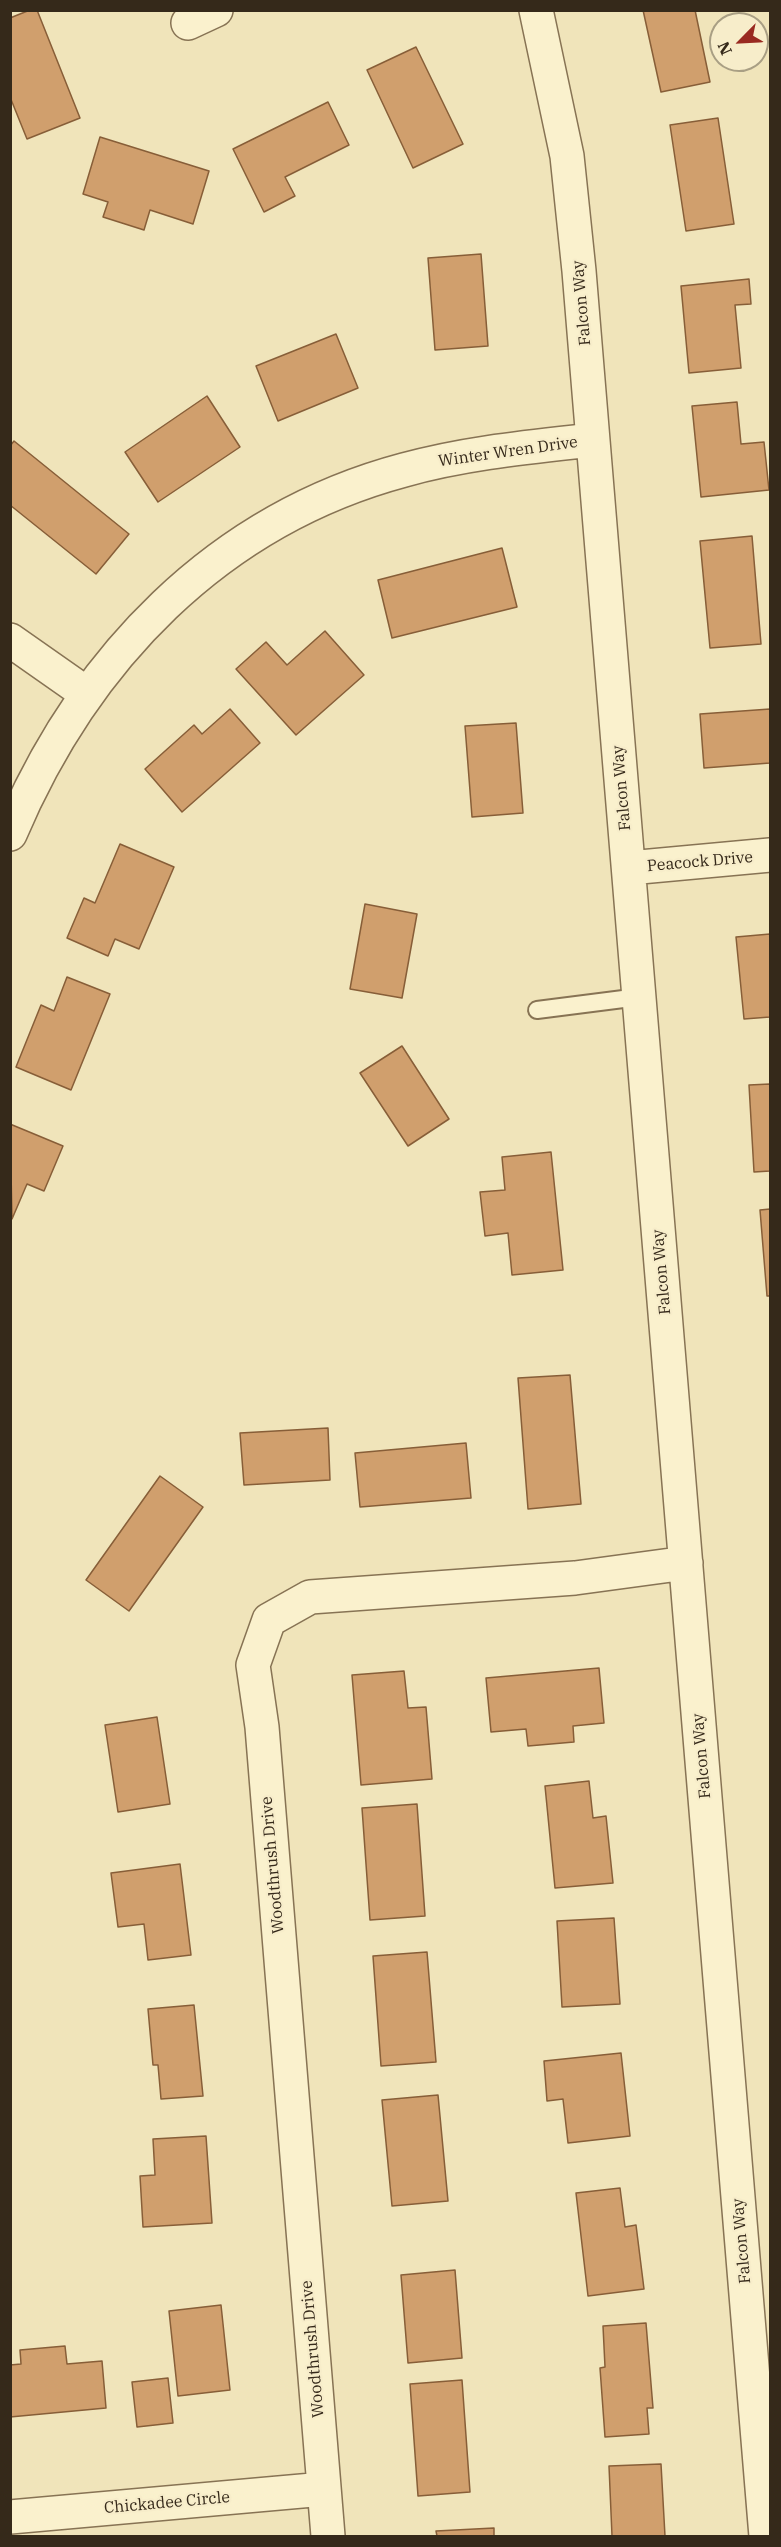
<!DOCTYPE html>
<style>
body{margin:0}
#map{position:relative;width:781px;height:2547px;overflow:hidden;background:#f0e4ba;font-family:"IBM Plex Serif",serif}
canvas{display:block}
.frame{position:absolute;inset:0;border:12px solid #35291a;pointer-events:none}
.north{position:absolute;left:709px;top:12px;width:60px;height:60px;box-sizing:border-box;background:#f7edca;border:2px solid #a99f84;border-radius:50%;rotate:246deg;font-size:16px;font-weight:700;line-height:24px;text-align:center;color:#35291a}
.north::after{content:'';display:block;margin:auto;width:21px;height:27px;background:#992a21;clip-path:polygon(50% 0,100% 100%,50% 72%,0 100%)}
</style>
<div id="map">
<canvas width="781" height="2547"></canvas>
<div class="frame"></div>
<div class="north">N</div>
</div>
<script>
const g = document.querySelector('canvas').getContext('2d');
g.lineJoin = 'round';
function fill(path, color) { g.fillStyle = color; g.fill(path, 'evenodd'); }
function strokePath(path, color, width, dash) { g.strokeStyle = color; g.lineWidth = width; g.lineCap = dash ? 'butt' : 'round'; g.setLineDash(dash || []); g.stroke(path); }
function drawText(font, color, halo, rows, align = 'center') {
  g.font = font + ' "IBM Plex Serif",serif'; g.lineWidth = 4.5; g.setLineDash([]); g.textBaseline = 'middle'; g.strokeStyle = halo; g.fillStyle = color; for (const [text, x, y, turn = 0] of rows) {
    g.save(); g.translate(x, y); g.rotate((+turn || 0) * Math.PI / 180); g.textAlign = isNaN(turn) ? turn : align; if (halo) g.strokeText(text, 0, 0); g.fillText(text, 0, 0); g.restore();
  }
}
const building = new Path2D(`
 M30 10H37L80 118 27 139 10 97V18Z
 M643 10H695L710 82 661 92Z
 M416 47 463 144 413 168 367 70Z
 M328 102 349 145 285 177 295 196 264 212 233 149Z
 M718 118 734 224 686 231 670 125Z
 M100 137 209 171 193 224 150 210 144 230 103 217 108 202 83 194Z
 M481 254 488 346 435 350 428 258Z
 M749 279 751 304 735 305 741 368 689 373 681 286Z
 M336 334 358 388 278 421 256 366Z
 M207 396 240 447 158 502 125 452Z
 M737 402 741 444 764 442 769 490 701 497 692 406Z
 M14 441 129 534 96 574 10 505V446Z
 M752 536 761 644 710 648 700 541Z
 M502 548 517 607 392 638 378 580Z
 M325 631 364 675 296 735 236 669 266 642 287 665Z
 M230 709 260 743 182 812 145 769 194 725 202 734Z
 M770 709V763L704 768 700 714Z
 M516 723 523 813 472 817 465 726Z
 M120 844 174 867 139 949 115 939 108 956 67 938 84 898 95 903Z
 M365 904 417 914 402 998 350 989Z
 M770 934V1017L744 1019 736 937Z
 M67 977 110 994 71 1090 16 1067 41 1005 54 1011Z
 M402 1046 449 1119 408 1146 360 1073Z
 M770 1084V1171L754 1172 749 1085Z
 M10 1124 63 1146 44 1191 27 1184 12 1219Z
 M551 1152 563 1270 512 1275 508 1233 485 1236 480 1192 505 1190 502 1157Z
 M770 1209V1296H767L760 1210Z
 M570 1375 581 1504 528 1509 518 1378Z
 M328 1428 330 1480 244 1485 240 1433Z
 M466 1443 471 1498 360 1507 355 1453Z
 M160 1476 203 1507 129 1611 86 1580Z
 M599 1668 604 1723 573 1726 574 1742 528 1746 526 1729 491 1732 486 1678Z
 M404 1671 408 1708 426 1707 432 1779 361 1785 352 1675Z
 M157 1717 170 1804 118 1812 105 1725Z
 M589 1781 593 1818 606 1816 613 1883 555 1888 545 1786Z
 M417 1804 425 1916 370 1920 362 1808Z
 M180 1864 191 1955 148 1960 144 1924 118 1927 111 1873Z
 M614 1918 620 2004 562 2007 557 1921Z
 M427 1952 436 2062 381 2066 373 1956Z
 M194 2005 203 2096 161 2099 158 2065H153L148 2009Z
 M621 2053 630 2136 568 2143 563 2099 547 2101 544 2061Z
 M438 2095 448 2201 392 2206 382 2100Z
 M206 2136 212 2223 143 2227 140 2176 155 2175 153 2139Z
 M620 2188 625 2227 636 2225 644 2289 588 2296 576 2193Z
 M455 2270 462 2358 408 2363 401 2275Z
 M221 2305 230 2390 178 2396 169 2311Z
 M646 2323 653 2408H647L649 2434 605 2437 600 2368 605 2367 603 2326Z
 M65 2346 67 2364 102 2361 106 2408 10 2417V2365L21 2364 20 2350Z
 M168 2378 173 2423 137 2427 132 2382Z
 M462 2380 470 2492 418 2496 410 2384Z
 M661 2464 665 2536H612L609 2466Z
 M494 2528V2536H437L436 2531Z`);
fill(building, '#d09f6d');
strokePath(building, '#875e38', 1.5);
const lane = new Path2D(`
 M537 1010 639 997`);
const street = new Path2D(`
 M536 10 567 156 579 271 766 2536
 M188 23 216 10
 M10 640 87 694
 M10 834C84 659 217 520 404 470 465 453 529 447 592 440
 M629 868 770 855
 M10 2517 324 2489
 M328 2536 262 1727 253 1665 269 1620 310 1597 575 1578 686 1563`);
strokePath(lane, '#877354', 20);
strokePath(street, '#877354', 36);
strokePath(lane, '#faf1cd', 16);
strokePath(street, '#faf1cd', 33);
drawText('16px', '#35291a', '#f7edca', [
 ["Falcon Way",582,303,-95],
 ["Winter Wren Drive",508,452,-8],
 ["Falcon Way",622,788,-95],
 ["Peacock Drive",700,862,-5],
 ["Falcon Way",662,1272,-95],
 ["Falcon Way",702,1756,-95],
 ["Woodthrush Drive",273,1865,-95],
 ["Falcon Way",742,2241,-95],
 ["Woodthrush Drive",313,2349,-95],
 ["Chickadee Circle",167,2503,-5]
]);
</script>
